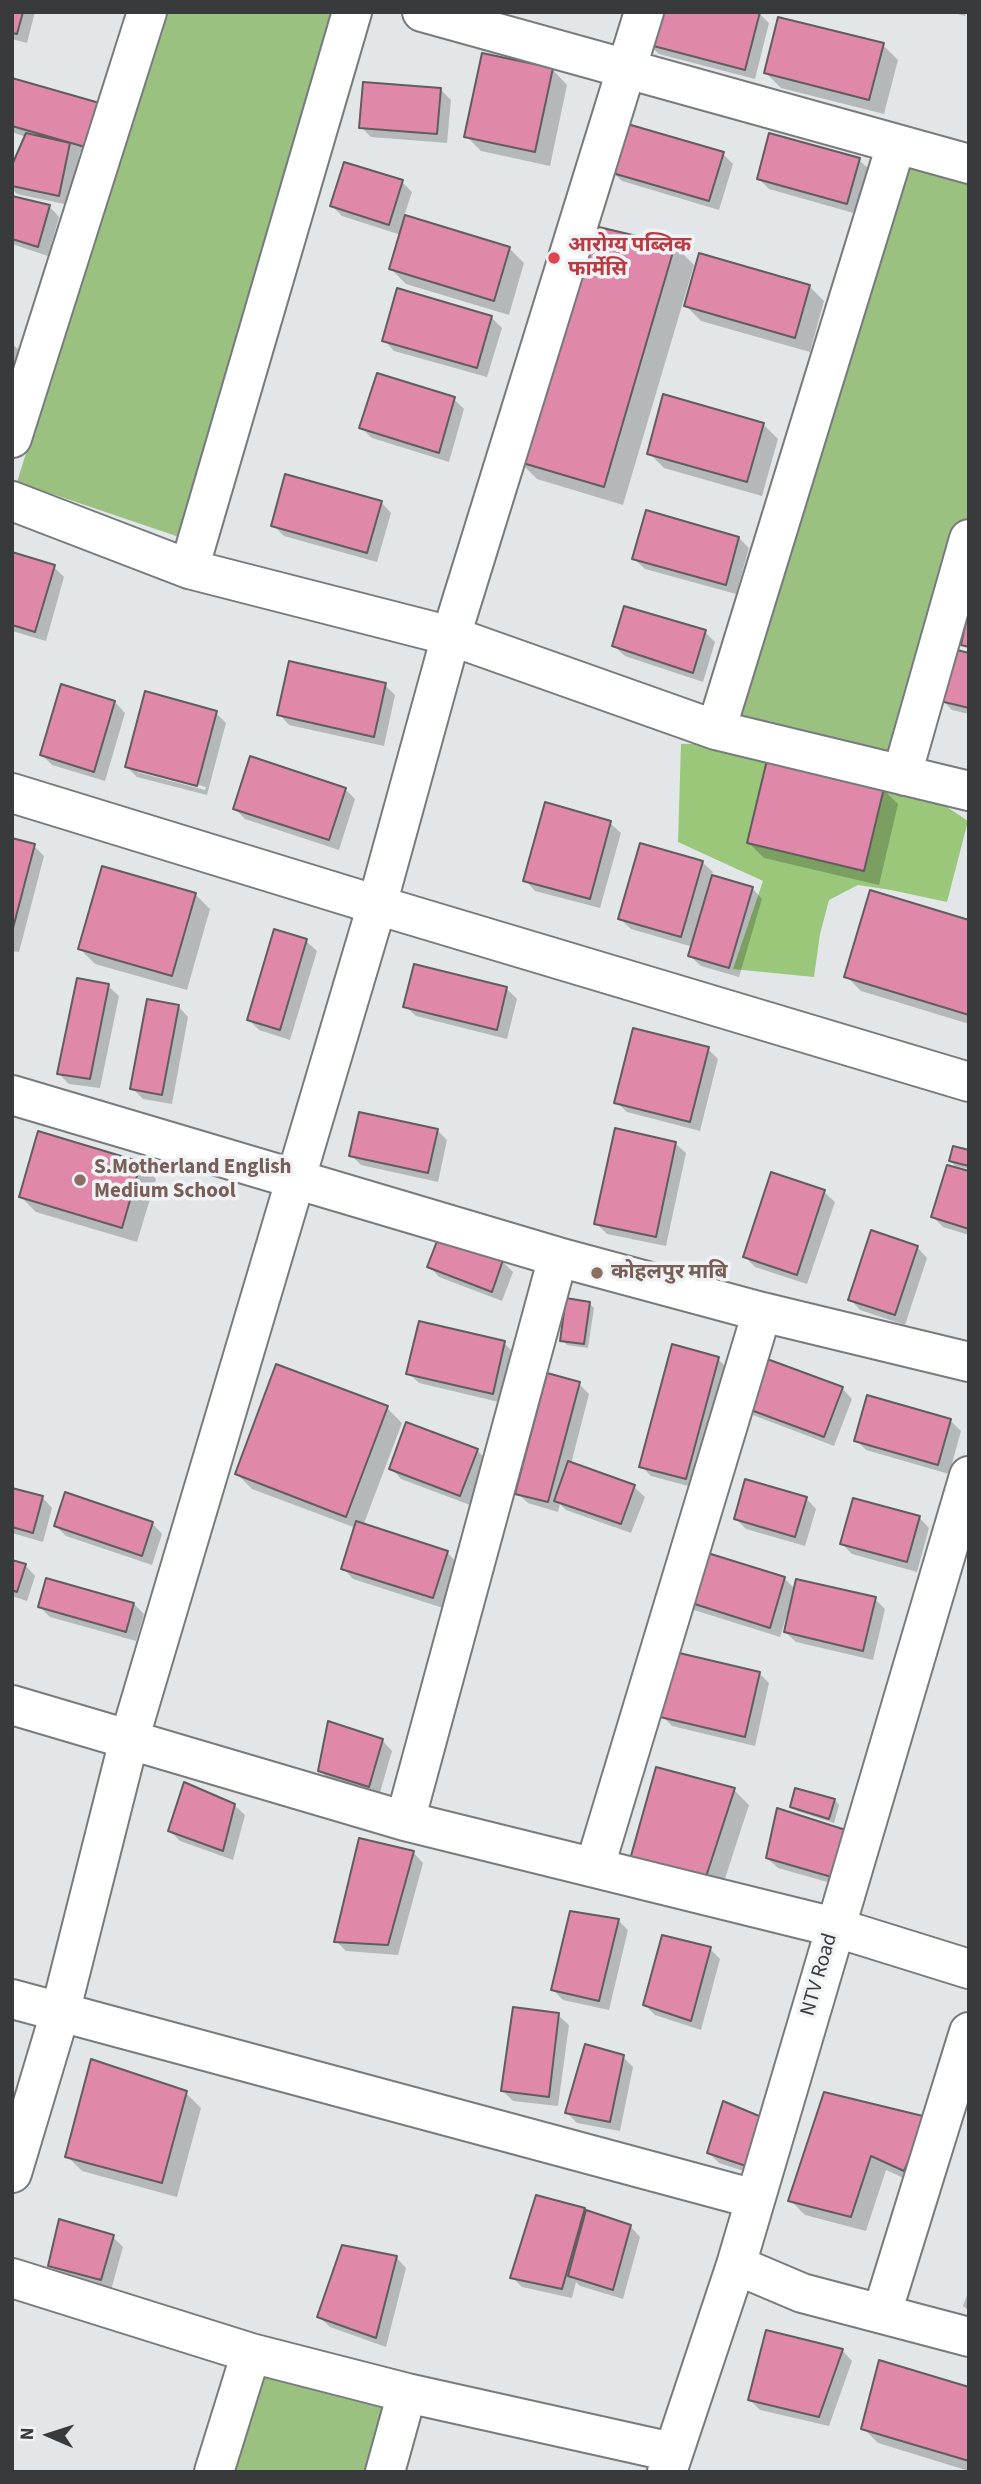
<!DOCTYPE html>
<meta charset="utf-8">
<style>
body{margin:0}
#map{position:relative;width:981px;height:2484px;overflow:hidden;background:#e3e6e9;font-family:"Source Sans 3",sans-serif}
canvas{display:block}
.frame{position:absolute;inset:0;border:14px solid #393a3c;pointer-events:none}
.north{position:absolute;left:14px;top:2400px;width:70px;height:70px;-webkit-text-stroke:5px #f0f3f6;paint-order:stroke;rotate:273deg;font-size:19px;font-weight:700;line-height:28px;text-align:center;color:#393a3c}
.north::after{content:'';display:block;margin:auto;width:24px;height:32px;background:#393a3c;clip-path:polygon(50% 0,100% 100%,50% 72%,0 100%)}
</style>
<div id="map">
<canvas width="981" height="2484"></canvas>
<div class="frame"></div>
<div class="north">N</div>
</div>
<script>
const g = document.querySelector('canvas').getContext('2d');
g.lineJoin = 'round';
function fill(path, color) { g.fillStyle = color; g.fill(path, 'evenodd'); }
function strokePath(path, color, width, dash) { g.strokeStyle = color; g.lineWidth = width; g.lineCap = dash ? 'butt' : 'round'; g.setLineDash(dash || []); g.stroke(path); }
function drawText(font, color, halo, rows, align = 'center') {
  g.font = font + ' "Source Sans 3","Noto Sans Devanagari",sans-serif'; g.lineWidth = 7; g.setLineDash([]); g.textBaseline = 'middle'; g.strokeStyle = halo; g.fillStyle = color; for (const [text, x, y, turn = 0] of rows) {
    g.save(); g.translate(x, y); g.rotate((+turn || 0) * Math.PI / 180); g.textAlign = isNaN(turn) ? turn : align; if (halo) g.strokeText(text, 0, 0); g.fillText(text, 0, 0); g.restore();
  }
}
fill(new Path2D(`
 M164 12 332 13 182 538 17 482Z
 M902 154 969 170V524L905 764 725 720Z
 M259 2376 385 2406 367 2472H229Z`), '#9bc180');
fill(new Path2D(`
 M747 743 923 791 968 821 947 902 891 890 858 885 829 900 820 934 814 977 733 969 763 881 678 842 681 744Z`), '#9ac77a');
fill(new Path2D(`
 M12 12H35L27 43 12 39Z
 M949 12H966L965 16Z
 M759 13 769 23 755 79 659 54 648 44Z
 M883 45 898 60 884 114 781 88 766 73Z
 M552 69 567 85 550 166 481 151 466 136Z
 M12 85 102 158 80 152 69 205 17 194 12 189V170L26 137 12 132Z
 M440 89 451 100 447 143 371 137 361 127Z
 M723 154 733 164 719 210 622 181 611 171Z
 M859 160 870 170 857 214 769 189 759 179Z
 M402 182 412 192 404 216 509 248 524 263 509 315 406 284 391 269 401 235 342 216 332 206Z
 M12 198 49 206 59 217 48 256 12 244Z
 M587 226 675 246 694 265 623 505 537 479 518 460Z
 M809 286 824 301 810 352 701 321 686 306Z
 M491 317 502 328 487 377 394 351 384 340Z
 M12 344 24 354 12 404Z
 M454 399 464 409 449 462 372 438 361 428Z
 M763 424 778 439 762 496 664 468 649 453Z
 M381 502 391 513 377 562 284 536 273 525Z
 M739 538 749 548 736 594 645 569 634 559Z
 M12 554 54 567 64 577 46 641 12 631Z
 M705 632 715 642 703 682 625 656 614 646Z
 M969 654V714L952 710 942 700Z
 M385 685 395 695 384 746 289 725 279 714Z
 M115 702 125 713 105 781 52 765 42 755Z
 M216 713 226 723 207 795 137 777 127 767ZM137 768 206 787 205 790 137 772Z
 M345 789 355 799 339 850 245 819 235 809Z
 M883 789 898 804 879 885 764 858 749 843Z
 M610 823 621 833 600 908 535 891 525 880Z
 M12 840 34 846 44 856 19 952 12 951Z
 M702 862 713 872 711 876 752 888 762 899 739 977 701 966 690 956 693 947 631 929 620 919Z
 M195 894 210 909 187 990 95 964 80 949Z
 M969 922V1024L861 991 846 976Z
 M306 941 317 951 290 1040 259 1030 249 1020Z
 M108 986 119 996 100 1088 69 1084 59 1074Z
 M506 988 517 999 507 1039 416 1016 405 1006Z
 M178 1006 188 1017 172 1104 143 1099 132 1088Z
 M708 1049 718 1059 700 1131 627 1112 616 1102Z
 M437 1130 447 1140 438 1182 361 1165 351 1155Z
 M675 1143 686 1153 666 1246 607 1234 596 1223Z
 M969 1152V1169L955 1166 951 1161Z
 M140 1163 156 1179 137 1242 36 1212 21 1197Z
 M969 1173V1235L943 1227 933 1217Z
 M824 1192 835 1202 807 1284 755 1267 745 1257Z
 M917 1247 927 1258 905 1325 860 1310 850 1299Z
 M502 1261 513 1272 502 1301 439 1277 429 1266Z
 M589 1303 594 1308 588 1348 567 1345 562 1340Z
 M504 1343 514 1353 503 1403 419 1383 408 1373Z
 M718 1359 728 1369 696 1488 651 1476 641 1466Z
 M579 1384 589 1394 571 1464 634 1487 645 1497 631 1533 566 1510 560 1504 558 1512 528 1503 517 1493Z
 M842 1388 852 1399 834 1446 753 1415 742 1405Z
 M387 1408 402 1423 363 1526 447 1552 457 1563 443 1608 353 1579 343 1568 356 1528 252 1489 237 1474Z
 M950 1420 961 1431 949 1474 866 1450 856 1440Z
 M477 1450 487 1461 470 1505 401 1479 391 1468Z
 M12 1490 42 1497 52 1508 43 1542 12 1533Z
 M806 1498 816 1509 805 1546 746 1529 736 1519Z
 M919 1517 929 1528 917 1572 852 1554 842 1544Z
 M152 1523 162 1534 152 1565 66 1536 56 1526Z
 M12 1561 25 1565 35 1576 27 1601 12 1596Z
 M784 1578 796 1590 875 1599 885 1609 873 1660 796 1642 785 1632 789 1615 787 1614 780 1637 694 1610 684 1599Z
 M134 1604 144 1614 136 1641 50 1617 40 1607Z
 M759 1673 769 1683 755 1746 672 1726 662 1716Z
 M382 1740 392 1751 379 1796 330 1780 319 1770Z
 M734 1790 749 1805 717 1903 644 1884Z
 M835 1800 839 1805 834 1823 797 1811 792 1806Z
 M234 1805 245 1815 233 1860 180 1841 170 1831Z
 M779 1811 845 1887 778 1868 767 1858Z
 M413 1852 423 1863 398 1955 346 1951 336 1941Z
 M618 1920 628 1930 609 2010 563 2000 553 1990Z
 M710 1949 720 1959 701 2030 655 2015 645 2005Z
 M558 2015 569 2025 558 2106 513 2101 503 2091Z
 M623 2057 633 2067 620 2131 577 2123 567 2113Z
 M186 2093 201 2108 177 2197 82 2171 67 2156Z
 M724 2103 762 2177 719 2163 709 2153Z
 M926 2118 919 2185 886 2170 866 2231 805 2215 790 2200Z
 M584 2210 630 2226 640 2237 623 2299 580 2286 576 2282 572 2298 522 2287 512 2277Z
 M113 2237 123 2247 111 2290 60 2276 50 2265Z
 M396 2257 406 2268 386 2347 330 2327 319 2317Z
 M969 2290V2311L963 2306Z
 M842 2350 852 2361 829 2426 760 2410 750 2400Z
 M969 2389V2471L878 2443 863 2428Z`), '#0003');
const building = new Path2D(`
 M12 12H23L17 34 12 33Z
 M654 12H760L745 70 646 44Z
 M778 17 884 43 869 100 764 73Z
 M482 53 553 68 535 152 464 137Z
 M12 78 103 104 92 149 12 126Z
 M363 82 441 88 437 134 359 128Z
 M624 123 724 152 709 201 609 172Z
 M26 133 70 143 59 196 12 186V165Z
 M769 133 860 158 847 204 757 179Z
 M344 162 403 180 389 225 330 206Z
 M12 196 50 205 38 247 12 239Z
 M405 215 510 247 494 301 389 269Z
 M586 224 675 245 604 487 516 461Z
 M699 253 810 285 795 338 684 306Z
 M397 288 492 316 477 368 382 341Z
 M377 373 455 397 439 453 359 428Z
 M663 394 764 423 747 482 647 454Z
 M285 474 382 501 367 553 271 526Z
 M646 510 739 537 726 585 632 559Z
 M12 552 55 565 35 632 12 625Z
 M624 606 706 630 693 673 612 646Z
 M969 606V647L961 645Z
 M953 649 969 653V708L940 701Z
 M289 661 386 683 374 737 277 715Z
 M61 684 115 701 94 772 40 755Z
 M145 691 217 711 197 786 125 767Z
 M250 756 346 788 329 840 233 809Z
 M767 760 884 788 864 871 747 843Z
 M545 802 611 821 590 899 523 881Z
 M12 838 35 844 12 932Z
 M640 843 703 861 681 937 618 919Z
 M102 866 196 893 172 976 78 949Z
 M712 875 753 887 729 968 688 956Z
 M870 890 969 920V1015L844 977Z
 M274 929 307 939 280 1030 247 1020Z
 M414 964 507 987 497 1030 403 1007Z
 M77 978 109 984 90 1079 57 1074Z
 M147 999 179 1005 162 1095 130 1089Z
 M633 1028 709 1047 690 1122 614 1103Z
 M359 1112 438 1129 428 1173 349 1156Z
 M615 1128 676 1142 656 1237 594 1224Z
 M38 1131 141 1162 122 1228 19 1197Z
 M953 1146 969 1150V1166L949 1161Z
 M947 1165 969 1171V1229L931 1217Z
 M771 1172 825 1190 797 1275 743 1257Z
 M871 1230 918 1246 895 1315 848 1300Z
 M439 1236 503 1260 492 1292 427 1267Z
 M566 1298 590 1302 584 1344 560 1341Z
 M419 1321 505 1341 493 1394 406 1374Z
 M672 1344 719 1357 686 1479 639 1467Z
 M759 1356 843 1387 824 1437 740 1406Z
 M276 1364 388 1406 346 1517 235 1474Z
 M547 1373 580 1382 548 1502 515 1494Z
 M867 1395 951 1419 938 1465 854 1441Z
 M406 1422 478 1449 460 1496 389 1469Z
 M568 1461 635 1485 621 1524 554 1501Z
 M745 1479 807 1497 795 1537 734 1519Z
 M12 1488 43 1496 33 1533 12 1527Z
 M65 1492 153 1522 142 1556 54 1526Z
 M853 1498 920 1516 907 1562 840 1544Z
 M356 1521 448 1551 433 1598 341 1569Z
 M698 1550 785 1577 770 1628 682 1600Z
 M12 1560 26 1564 17 1592 12 1590Z
 M46 1578 134 1603 126 1632 38 1607Z
 M796 1579 876 1597 863 1651 784 1632Z
 M675 1652 760 1672 745 1737 660 1717Z
 M328 1721 383 1739 369 1787 318 1771Z
 M656 1767 735 1788 702 1889 627 1870Z
 M184 1782 235 1804 223 1851 168 1831Z
 M795 1788 835 1799 829 1819 790 1807Z
 M777 1808 852 1832 835 1878 766 1858Z
 M359 1838 414 1851 388 1945 334 1942Z
 M570 1911 619 1919 599 2001 551 1990Z
 M662 1935 711 1947 691 2021 643 2005Z
 M513 2007 559 2013 549 2097 501 2091Z
 M585 2044 624 2055 610 2122 565 2113Z
 M91 2059 187 2091 162 2183 65 2157Z
 M824 2092 927 2117 904 2171 871 2156 851 2217 788 2201Z
 M723 2101 764 2118 752 2168 707 2153Z
 M536 2195 585 2208 562 2289 510 2278Z
 M586 2210 631 2225 613 2290 568 2276Z
 M59 2219 114 2235 101 2280 48 2266Z
 M342 2245 397 2256 376 2338 317 2317Z
 M766 2330 843 2349 819 2417 748 2400Z
 M879 2360 969 2387V2461L861 2429Z`);
fill(building, '#e088a9');
strokePath(building, '#615d5e', 2);
const street = new Path2D(`
 M422 12 969 164
 M12 438 147 12
 M12 501 189 569 451 636 716 730 969 791
 M189 569 352 12
 M716 730 896 145
 M905 776V764L969 539
 M12 793 377 905 969 1082
 M12 1095 558 1257 762 1312 969 1362
 M12 1705 405 1821 834 1927 969 1969
 M405 1821 558 1257
 M595 1866 762 1312
 M12 1999 755 2199
 M12 2173 60 2013 129 1740 377 905 451 636 644 12
 M736 2265 802 2293 969 2337
 M12 2278 251 2353 407 2393 672 2452
 M882 2313 969 2032
 M214 2472 251 2353
 M385 2472 407 2393
 M667 2472 736 2265 969 1476`);
strokePath(street, '#787b7e', 42);
strokePath(street, '#fff', 38);
for (const [x, y, r, color] of [
 [554,258,7,"#e0444e"],
 [80,1180,7,"#8d6e63"],
 [597,1273,7,"#8d6e63"]
]) { const dot = new Path2D(); dot.arc(x, y, r, 0, 2 * Math.PI); g.fillStyle = color; g.fill(dot); strokePath(dot, '#f0f3f6', 2.5); }
drawText('bold 21px', '#be3a42', '#f0f3f6', [
 ["आरोग्य पब्लिक",568,246],
 ["फार्मेसि",568,270]
], 'left');
drawText('bold 21px', '#785e54', '#f0f3f6', [
 ["S.Motherland English",94,1168],
 ["Medium School",94,1192],
 ["कोहलपुर माबि",611,1273]
], 'left');
drawText('21px', '#393a3c', '#f0f3f6', [
 ["NTV Road",820,1975,-74]
]);
</script>
